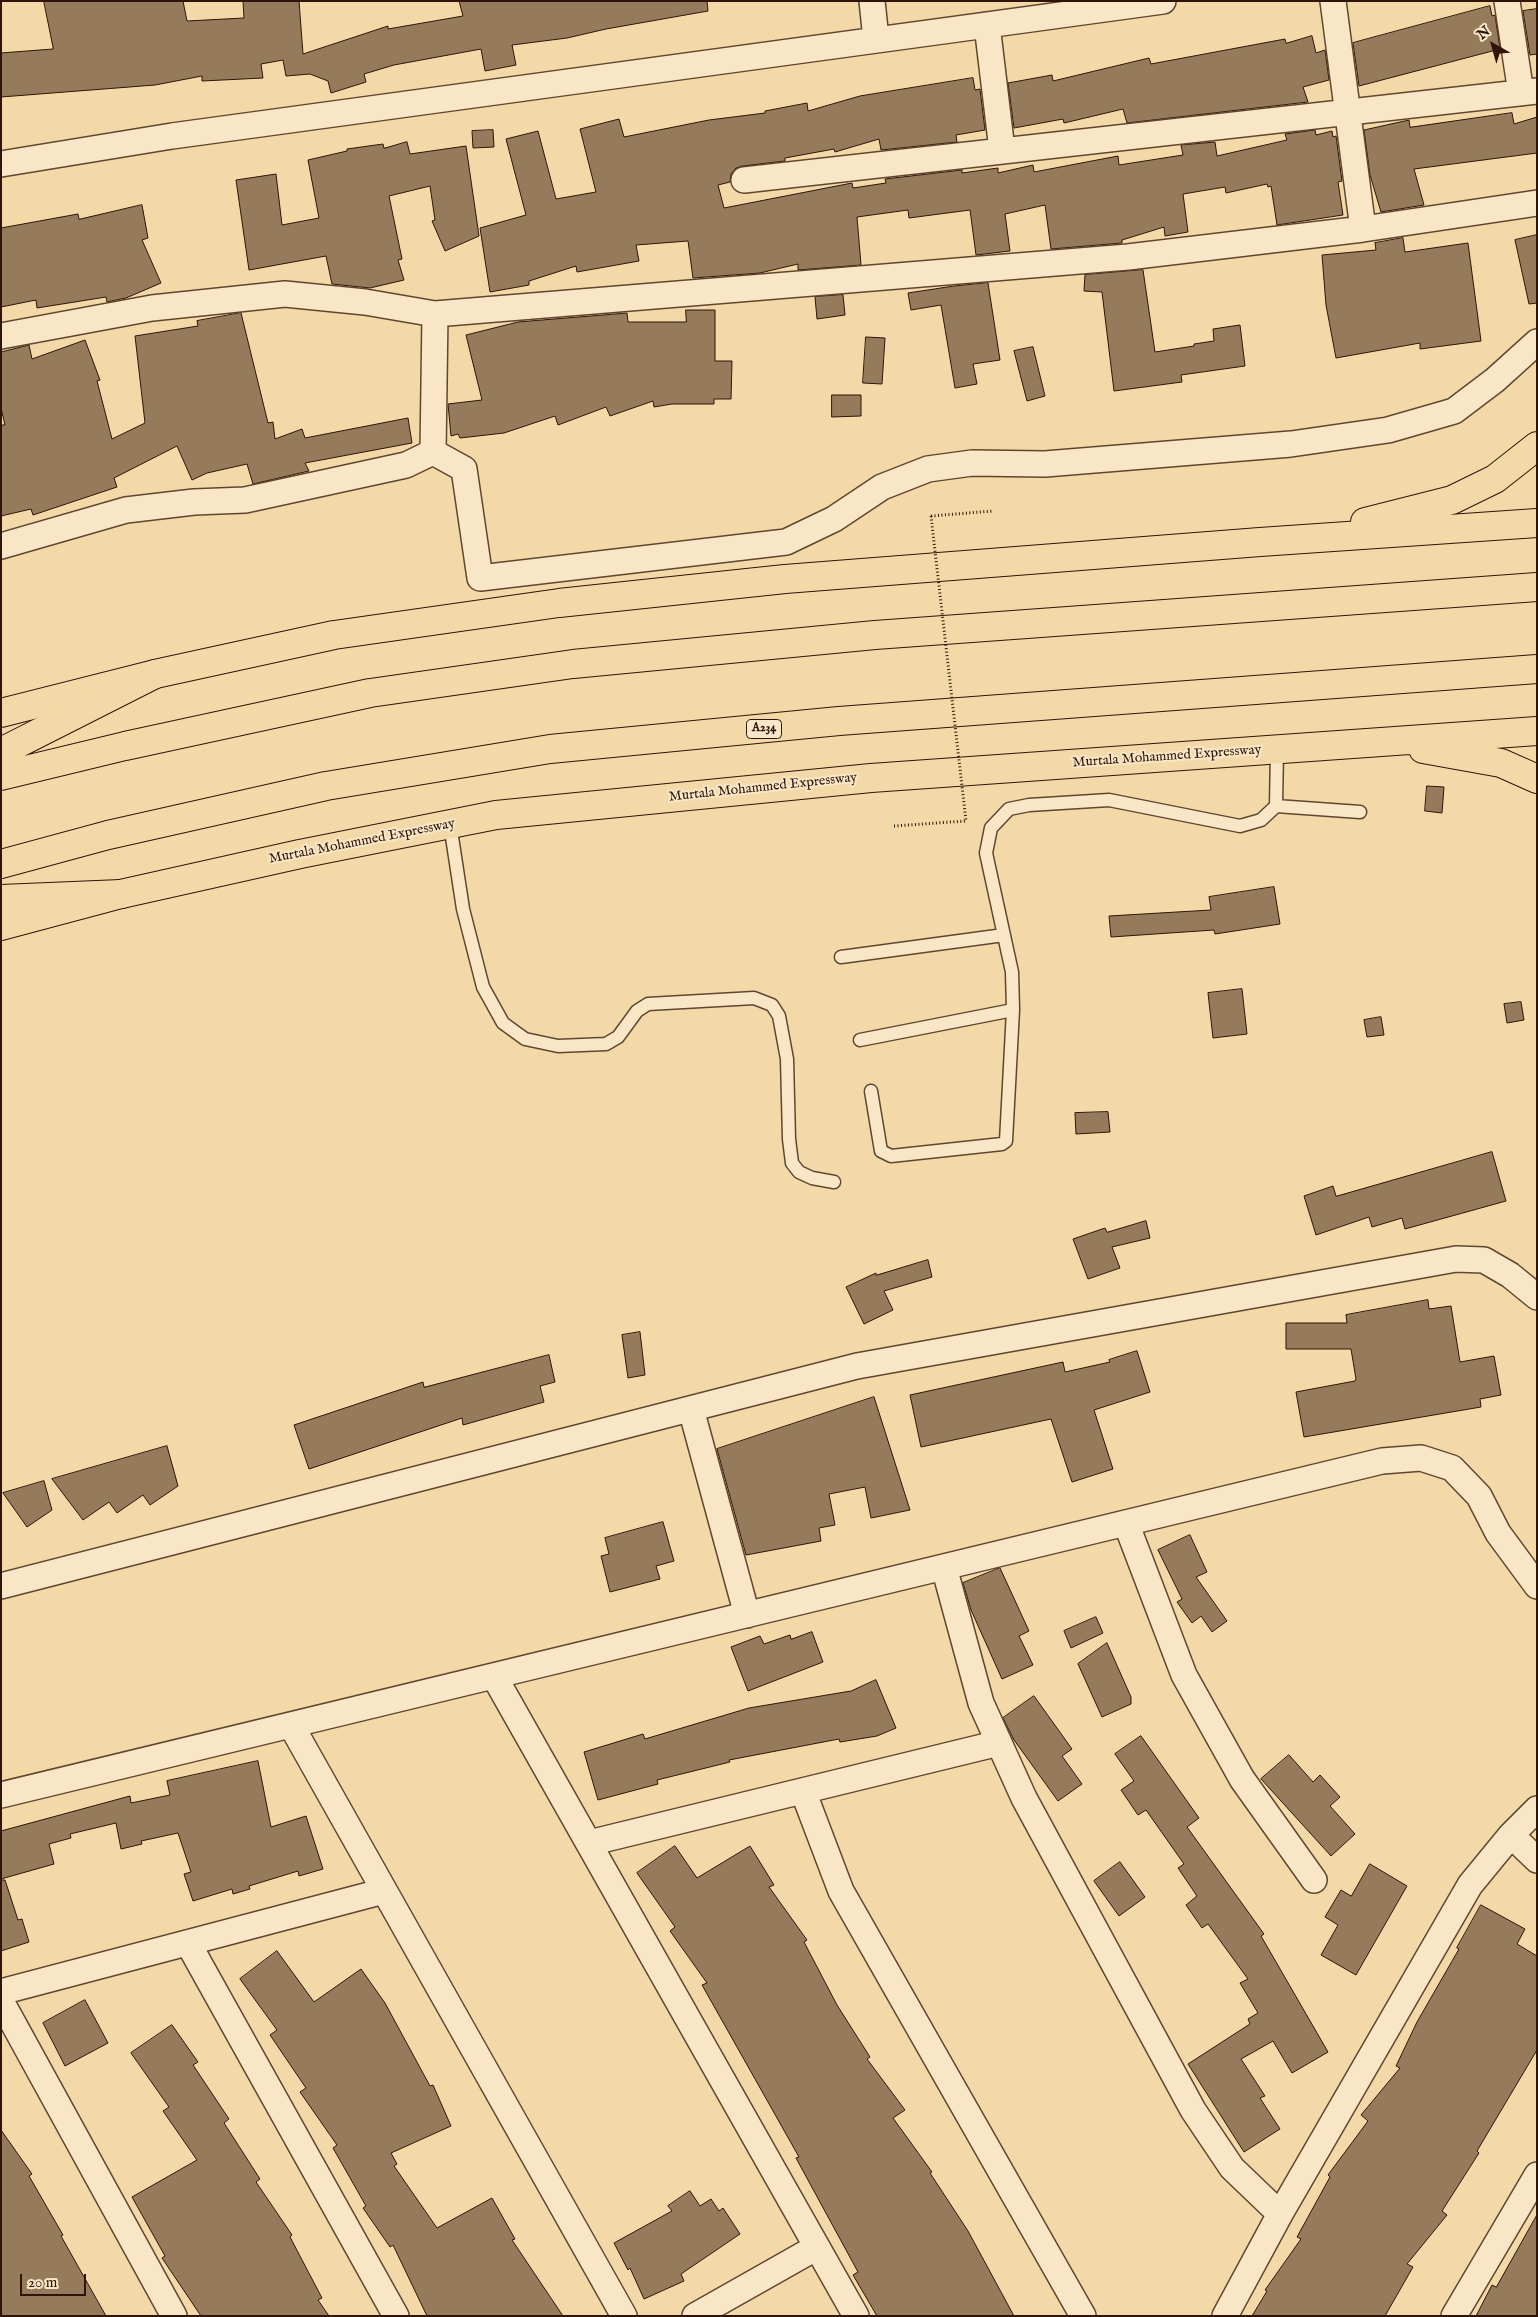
<!DOCTYPE html>
<style>
body{margin:0}
#map{position:relative;width:1538px;height:2317px;overflow:hidden;background:#f4d9a8;font-family:"IM FELL English",serif}
canvas{display:block}
.frame{position:absolute;inset:0;border:2px solid #2e1508;pointer-events:none}
.north{position:absolute;left:1468px;top:20px;width:50px;height:50px;-webkit-text-stroke:4px #f8e6c6;paint-order:stroke;rotate:322deg;font-size:14px;font-weight:700;line-height:20px;text-align:center;color:#2e1508}
.north::after{content:'';display:block;margin:auto;width:18px;height:22px;background:#2e1508;clip-path:polygon(50% 0,100% 100%,50% 72%,0 100%)}
.scale{position:absolute;left:20px;top:2274px;width:66px;height:22px;box-sizing:border-box;border:2px solid #2e1508;border-top:0;padding-left:6px;font-size:15px;line-height:18px;white-space:nowrap;color:#2e1508;-webkit-text-stroke:4px #f8e6c6;paint-order:stroke}
</style>
<div id="map">
<canvas width="1538" height="2317"></canvas>
<div class="frame"></div>
<div class="north">N</div>
<div class="scale">20 m</div>
</div>
<script>
const g = document.querySelector('canvas').getContext('2d');
g.lineJoin = 'round';
function fill(path, color) { g.fillStyle = color; g.fill(path, 'evenodd'); }
function strokePath(path, color, width, dash) { g.strokeStyle = color; g.lineWidth = width; g.lineCap = dash ? 'butt' : 'round'; g.setLineDash(dash || []); g.stroke(path); }
function drawText(font, color, halo, rows, align = 'center') {
  g.font = font + ' "IM FELL English",serif'; g.lineWidth = 4; g.setLineDash([]); g.textBaseline = 'middle'; g.strokeStyle = halo; g.fillStyle = color; for (const [text, x, y, turn = 0] of rows) {
    g.save(); g.translate(x, y); g.rotate((+turn || 0) * Math.PI / 180); g.textAlign = isNaN(turn) ? turn : align; if (halo) g.strokeText(text, 0, 0); g.fillText(text, 0, 0); g.restore();
  }
}
const building = new Path2D(`
 M44 1H183L187 21 244 18 243 1H299L303 54 388 26V29L463 16 459 1H707L708 11 606 29 567 38 512 45 516 65 485 71 481 49 394 65 364 74 366 82 331 93 328 81 310 74 286 76 283 60 261 64 263 78 202 81V76L155 85 1 97V53L53 49Z
 M1490 6 1492 16 1495 15 1500 49 1359 86 1353 43Z
 M1537 9V54L1530 55 1523 11Z
 M1312 36 1316 53 1325 50 1329 80 1303 87 1308 102 1127 123 1123 109 1064 123 1063 119 1014 128 1008 83 1052 75 1053 81 1149 58 1151 64 1285 39 1286 43Z
 M973 78 975 90 980 89 985 130 956 135 957 142 881 150 879 139 835 152 834 149 785 158V161L742 166 736 168 731 174 730 182 718 185 724 208 852 183 853 188 886 183 885 179 962 170V173L998 168V173L1033 165 1034 172 1118 156 1119 165 1183 155 1181 145 1215 142 1217 156 1287 140 1285 134 1315 130 1316 135 1332 131 1333 137 1336 136 1342 181 1338 182 1343 215 1277 225 1271 186 1268 187 1267 184 1226 193 1225 187 1183 194 1188 232 1165 236 1164 227 1122 240V243L1051 249 1045 205 1005 214 1010 251 976 255 970 210 909 218 908 210 857 217 861 265 798 270V264L760 273 693 278 688 241 636 245 639 261 577 272 576 266 529 281V285L490 292 480 228 526 215 506 139 538 131 556 199 596 192 580 129 619 119 624 137 709 120 765 113V111L807 103 808 111 860 96Z
 M1512 113 1514 124 1537 117V153L1414 169 1424 205 1381 212 1370 175 1364 130 1409 120 1410 127Z
 M493 130 494 147 473 148 472 131Z
 M407 142 410 154 466 146 479 236 445 251 432 221 435 220 430 186 389 196 402 259 398 260 404 280 370 288 332 284 326 256 249 270 236 180 276 174 282 225 319 218 308 160 347 151V149L383 144 384 148Z
 M142 205 148 238 142 240 161 283 126 298 107 302 106 297 37 308 36 300 1 307V228L78 214 79 219Z
 M1537 235V303L1529 304 1515 240Z
 M1403 238 1405 252 1468 243 1481 341 1420 349V343L1336 358 1326 305 1322 255 1376 250 1375 243Z
 M1143 270 1155 352 1194 346V344L1214 341 1213 329 1240 325 1245 366 1181 375 1182 382 1114 391 1102 292 1084 291 1085 275Z
 M988 283 1000 360 973 364 977 384 955 388 941 305 911 310 908 293 954 286Z
 M843 295 845 315 817 319 815 297Z
 M686 310H715V361H732L731 399H714V404H672L654 407 653 401 610 416 606 407 558 425 555 416 504 433 460 438 458 434 451 436 448 404 482 400 466 335 518 322 627 313 628 322H686Z
 M241 313 268 423 273 422 275 439 302 429 305 438 408 418 412 443 305 463 309 471 253 484 247 464 207 473 192 480 177 446 114 478 117 487 33 515 31 509 1 516V425H5L1 408V352L29 345 32 359 85 340 100 380 97 381 112 439 145 423 135 336 198 326 197 321Z
 M866 337 885 338 882 384 863 383Z
 M1033 347 1045 396 1027 401 1014 351Z
 M832 395H861V416L832 417Z
 M1427 786 1444 787 1442 813 1425 811Z
 M1274 887 1280 924 1215 934 1214 930 1111 937 1109 916 1211 910 1209 897Z
 M1242 989 1247 1034 1213 1038 1208 993Z
 M1521 1002 1524 1020 1507 1023 1504 1004Z
 M1381 1017 1384 1035 1367 1037 1364 1020Z
 M1108 1112 1110 1132 1076 1134 1075 1113Z
 M1492 1152 1506 1201 1405 1229 1402 1218 1372 1227 1369 1217 1316 1235 1304 1196 1333 1186 1336 1196Z
 M1146 1221 1150 1238 1112 1247 1120 1268 1088 1279 1073 1239 1105 1228 1107 1232Z
 M928 1260 932 1277 884 1291 893 1310 864 1324 846 1287 876 1273V1275Z
 M1428 1300 1429 1309 1451 1306 1460 1362 1494 1356 1501 1395 1480 1399 1481 1407 1304 1437 1296 1392 1355 1381 1356 1379 1351 1349H1286V1323H1347L1346 1315Z
 M640 1332 645 1375 628 1378 622 1335Z
 M1137 1351 1150 1392 1094 1410 1113 1469 1072 1482 1051 1419 921 1447 910 1395 1063 1362 1065 1372 1110 1362 1109 1360Z
 M549 1355 555 1382 540 1386 544 1402 463 1425 462 1418 309 1469 294 1425 423 1382 424 1387Z
 M874 1397 910 1510 871 1518 865 1487 829 1494 835 1525 819 1528 821 1541 746 1555 717 1449Z
 M167 1446 178 1486 150 1505 143 1495 117 1513 109 1502 83 1520 52 1479Z
 M44 1481 52 1510 27 1527 3 1493Z
 M663 1522 674 1561 656 1566 660 1579 610 1592 601 1556 609 1554 605 1538Z
 M1190 1535 1207 1572 1196 1577 1227 1621 1212 1632 1201 1616 1192 1623 1177 1602 1182 1599 1158 1550Z
 M1000 1568 1029 1631 1019 1636 1033 1665 1002 1679 971 1610 963 1583Z
 M1096 1617 1103 1633 1071 1648 1064 1631Z
 M812 1632 823 1662 748 1691 731 1647 760 1636 764 1644 790 1635 791 1639Z
 M1107 1643 1131 1697V1704L1102 1717 1078 1664Z
 M876 1680 896 1728 877 1736 840 1742 839 1739 729 1760 730 1762 657 1780 658 1784 598 1800 584 1752 643 1734 645 1739 749 1708 851 1691Z
 M1034 1696 1072 1749 1062 1756 1082 1784 1058 1801 1014 1740 1003 1718Z
 M1141 1736 1199 1818 1187 1827 1264 1934 1261 1936 1328 2052 1292 2073 1273 2041 1241 2059 1265 2096 1260 2098 1280 2129 1244 2152 1188 2064 1250 2024 1248 2019 1258 2013 1240 1983 1248 1979 1208 1924 1202 1928 1186 1905 1197 1896 1178 1868 1184 1864 1146 1810 1138 1815 1121 1790 1134 1781 1115 1754Z
 M1289 1755 1313 1782 1320 1775 1340 1797 1330 1806 1355 1834 1331 1856 1261 1779Z
 M258 1761 271 1827 306 1816 323 1869 299 1876 298 1871 249 1886 250 1889 233 1894 232 1889 193 1901 184 1874 191 1872 178 1833 141 1841 142 1844 121 1849 116 1823 70 1834 71 1838 49 1844 54 1864 1 1879V1831L130 1796 131 1803 170 1795 167 1781Z
 M675 1846 697 1878 750 1846 774 1885 769 1887 807 1940 804 1942 837 2005 870 2057 867 2059 905 2110 893 2118 932 2172 930 2173 968 2231 1014 2316H877L853 2275 858 2272 796 2158 799 2157 702 1985 707 1983 670 1931 675 1927 637 1873Z
 M1120 1862 1145 1897 1119 1916 1094 1881Z
 M1370 1864 1407 1886 1356 1975 1321 1955 1338 1925 1325 1917 1341 1890 1351 1896Z
 M1 1880H5L18 1920 22 1919 29 1942 1 1951Z
 M1481 1905 1525 1929 1517 1944 1537 1956V2050L1477 2151 1479 2153 1442 2211 1447 2215 1407 2264 1413 2267 1385 2316H1252L1267 2291 1265 2290 1301 2239 1297 2237 1330 2177 1328 2175 1368 2121 1361 2115 1400 2068 1396 2066 1417 2022 1459 1949 1457 1948Z
 M277 1951 314 2002 361 1969 385 2003 430 2086 433 2085 451 2126 391 2153 397 2164 394 2166 437 2228 492 2198 515 2239 512 2240 563 2316H427L393 2245 390 2247 363 2208 366 2206 333 2148 337 2145 300 2092 306 2088 270 2035 277 2030 240 1979Z
 M85 2000 108 2043 65 2066 43 2023Z
 M172 2025 198 2062 193 2065 229 2119 224 2123 260 2179 256 2182 292 2235 290 2237 322 2298 318 2300 329 2316H201L162 2258 165 2256 132 2197 197 2160 163 2111 169 2107 131 2053Z
 M1 2130 32 2174 29 2176 63 2235 61 2236 106 2316H1Z
 M690 2191 700 2206 711 2199 719 2211 723 2208 740 2234 681 2274 684 2281 644 2299 630 2268 628 2270 614 2243 672 2211 668 2206Z
 M1537 2215V2316H1476L1492 2285 1496 2287Z`);
fill(building, '#957b5b');
strokePath(building, '#2e1508', 1);
const service = new Path2D(`
 M1276 806 1360 812
 M450 824 463 909 483 987 503 1023 525 1039 558 1046 606 1044 618 1037 637 1011 648 1004 754 998 772 1005 779 1016 787 1059 789 1139 792 1163 799 1172 812 1178 834 1182
 M841 957 1004 935
 M860 1040 1013 1010
 M871 1091 881 1151 891 1156 1002 1144 1006 1141 1013 1010 1012 972 986 853 991 828 1009 809 1029 805 1109 800 1240 826 1261 820 1276 806 1277 749`);
const minor = new Path2D(`
 M872 1 876 39
 M1333 1 1363 229
 M1507 1 1521 93
 M987 25 1002 150
 M1 164 172 136 1163 1
 M744 180 1537 91
 M1 336 152 308 285 294 365 302 435 314 1128 257 1363 229 1537 203
 M433 452 464 469 480 578 786 542 834 519 882 487 928 469 972 463 1045 464 1291 444 1388 430 1454 411 1495 380 1537 342
 M433 452 435 314
 M1 546 126 510 194 502 245 500 406 465 433 452
 M691 1409 747 1615
 M1126 1523 1184 1675 1242 1779 1314 1880
 M944 1567 981 1703 1024 1798 1193 2110 1232 2168 1280 2214
 M1 1586 857 1366 1456 1259 1484 1260 1510 1275 1537 1297
 M494 1676 856 2316
 M291 1725 624 2316
 M803 1791 841 1891 1083 2316
 M1 1795 1382 1461 1421 1458 1452 1468 1479 1496 1498 1533 1537 1586
 M1511 1835 1537 1860
 M589 1843 999 1743
 M188 1943 396 2316
 M1 1992 384 1891
 M1 2001 174 2316
 M695 2316 817 2247
 M1225 2316 1280 2214 1470 1885 1511 1835 1537 1809
 M1454 2316 1537 2175`);
const trunk = new Path2D(`
 M1365 522 1452 500 1495 479 1537 446
 M1 713 155 674 334 635 559 603 785 579 1260 542 1537 523
 M1423 749 1501 763 1537 779
 M1 926 121 894 300 854 496 815 871 778 1537 731`);
const motorway = new Path2D(`
 M1 752 155 674
 M1 776 125 746 370 693 573 664 875 635 1537 587
 M1 864 108 835 326 786 550 749 839 721 1537 669
 M1 899 121 894`);
strokePath(service, '#604630', 15);
strokePath(minor, '#604630', 28);
strokePath(trunk, '#2e1508', 30);
strokePath(motorway, '#2e1508', 30);
strokePath(new Path2D(`
 M931 516 993 511
 M894 826 966 821`), '#2e1508', 3, [1, 2.5]);
strokePath(service, '#f8e6c6', 12);
strokePath(minor, '#f8e6c6', 25);
strokePath(trunk, '#f4d9a8', 28);
strokePath(motorway, '#f4d9a8', 28);
strokePath(new Path2D(`
 M931 516 966 821`), '#2e1508', 3, [1, 2.5]);
for (const [x, y, w] of [
 [764,729,35]
]) { const box = new Path2D(); box.roundRect(x - w / 2, y - 9.5, w, 19, 4); g.fillStyle = '#f8e6c6'; g.fill(box); strokePath(box, '#2e1508', 1); }
drawText('bold 12px', '#2e1508', null, [
 ["A234",764,729]
]);
drawText('14px', '#2e1508', '#f8e6c6', [
 ["Murtala Mohammed Expressway",1167,757,-4],
 ["Murtala Mohammed Expressway",763,788,-6],
 ["Murtala Mohammed Expressway",362,842,-11]
]);
</script>
